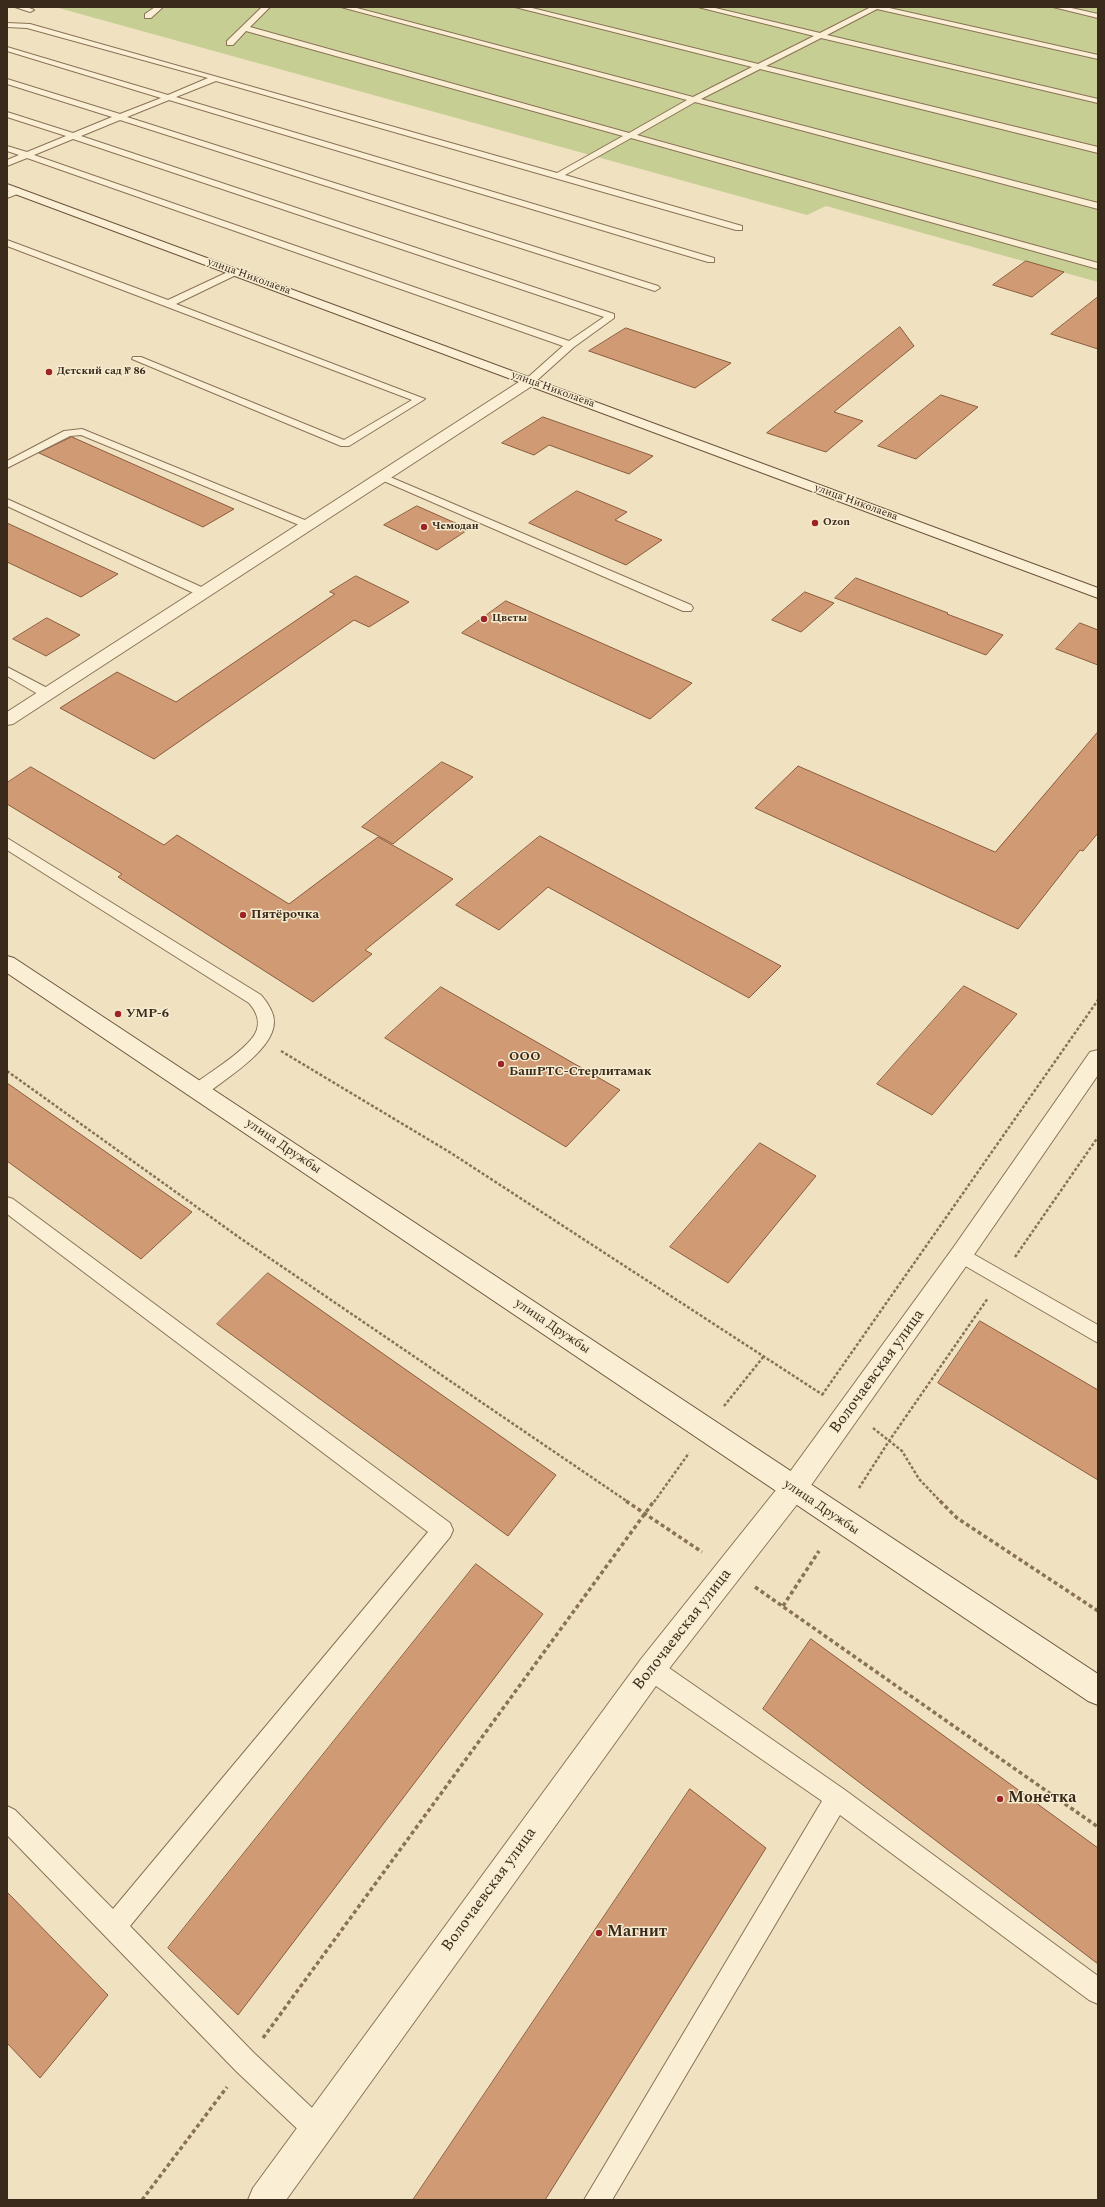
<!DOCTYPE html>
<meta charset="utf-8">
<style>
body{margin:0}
#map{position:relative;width:1105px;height:2207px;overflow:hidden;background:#f0e2c0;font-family:Spectral,serif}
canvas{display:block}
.frame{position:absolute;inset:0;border:8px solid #392a1c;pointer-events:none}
</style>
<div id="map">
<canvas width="1105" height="2207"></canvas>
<div class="frame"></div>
</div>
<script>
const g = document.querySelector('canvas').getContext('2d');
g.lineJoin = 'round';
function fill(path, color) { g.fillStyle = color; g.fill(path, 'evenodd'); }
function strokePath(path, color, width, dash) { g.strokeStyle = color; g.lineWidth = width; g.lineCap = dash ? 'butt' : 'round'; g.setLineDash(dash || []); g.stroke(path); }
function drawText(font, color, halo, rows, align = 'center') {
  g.font = font + ' Spectral,serif'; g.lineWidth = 3; g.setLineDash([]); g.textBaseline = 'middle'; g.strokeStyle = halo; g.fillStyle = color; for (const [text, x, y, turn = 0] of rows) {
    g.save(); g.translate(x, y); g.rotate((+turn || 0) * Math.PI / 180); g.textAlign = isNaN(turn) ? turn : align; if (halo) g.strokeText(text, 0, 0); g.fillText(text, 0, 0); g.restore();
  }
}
fill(new Path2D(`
 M55 7H1098V282L826 206 807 215Z`), '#c7ce94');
const building = new Path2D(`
 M1026 261 1064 272 1032 297 993 285Z
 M1098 297V349L1051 334Z
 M900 327 914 346 834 412 863 421 826 452 767 433Z
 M626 328 731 363 695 388 589 351Z
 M941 395 978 407 916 459 878 446Z
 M543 417 653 456 629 474 549 445 534 455 502 443Z
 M72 437 234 509 203 527 39 453Z
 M577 491 627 512 615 520 662 540 626 565 529 523Z
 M417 506 469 529 437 550 384 525Z
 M7 523 118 574 81 597 7 562Z
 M356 576 409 602 369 627 354 620 154 759 60 708 117 672 176 702 335 594 330 592Z
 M856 578 948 613 947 614 1003 635 986 655 835 598Z
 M805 592 834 603 801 632 772 620Z
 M506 601 692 683 650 719 462 633Z
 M47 618 80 635 46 656 13 639Z
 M1080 623 1098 630V665L1056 649Z
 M1098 732V833L1083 851 1080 850 1018 929 755 808 798 766 995 852Z
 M442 762 473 777 393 844 362 827Z
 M31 767 164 845 177 835 289 904 378 837 453 879 365 950 372 954 313 1002 118 877 122 874 7 804V783Z
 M540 836 781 966 749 998 548 887 499 930 456 905Z
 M964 986 1017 1014 932 1115 877 1084Z
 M441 987 620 1090 566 1147 385 1038Z
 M7 1083 192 1212 141 1259 7 1161Z
 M760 1143 816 1176 728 1283 670 1247Z
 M268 1273 556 1475 508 1536 217 1324Z
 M980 1321 1098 1390V1480L938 1383Z
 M476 1564 543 1614 238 2015 168 1948Z
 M811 1639 1098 1848V1964L763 1709Z
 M690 1789 766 1848 545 2200H413Z
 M7 1892 108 1995 40 2078 7 2043Z`);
fill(building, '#d09b74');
strokePath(building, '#8a5b3c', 1);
const service = new Path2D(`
 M15 7H27L34 10 30 12Z
 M155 7H163L151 18H145V14Z
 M262 7H270L250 27 629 133 687 100 341 7H353L693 97 752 67 515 7H528L758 64 814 36 698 7H711L820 33 871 7H885L1098 55V59L877 9 827 35 1098 99V103L821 38 766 66 1098 147V153L760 69 701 99 1098 203V209L695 102 637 135 1098 263V269L631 138 565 175 742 226V230H736L216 81 176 97 714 258V262H708L169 100 127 117 658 286 660 288 655 291 120 120 81 136 614 314V318L574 347 534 383H526V379L563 346 27 158 7 166V160L19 155 7 151V146L27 152 66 136 7 117V112L73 133 112 117 7 84V79L120 114 161 98 7 51V47L168 95 208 78 27 28 7 27V23L30 24 557 173 623 136 246 31 233 45H227V41ZM73 139 604 317 569 341 34 155Z
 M1053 7H1067L1098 14V18Z
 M17 188 20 189V193L7 198V192Z
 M7 240 168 300 232 270H238V274L176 304 425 399 349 446H341L132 359 133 357H141L344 440 412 400 7 246Z
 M82 429 312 523 314 525 312 527H304L81 435 70 436 7 468V461L64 431Z
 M383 474 691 605 693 608 691 611H683L379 479 377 477Z
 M7 499 208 590 210 593 208 596H200L7 506Z
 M7 667 53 691 55 694 53 697H43L7 676Z
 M7 838 261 995C267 1002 274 1012 274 1022 274 1050 225 1079 205 1095L199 1097 193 1095 191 1090 193 1085C209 1073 245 1051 255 1034 261 1023 257 1012 249 1003L7 850Z
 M7 1197 13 1199 450 1523 453 1530 450 1537 130 1926 254 2053 325 2120 329 2129 325 2138 316 2142 307 2138 236 2071 7 1835V1806L15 1810 113 1909 428 1532 7 1214Z
 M961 1247 1098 1325V1343L955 1260 952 1255 955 1250Z
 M651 1658 659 1661 845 1790 1098 1976V2004L1089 2000 840 1815 612 2200H584L822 1801 643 1677 640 1669 643 1661Z`);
const minor = new Path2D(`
 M530 377 535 378 537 381 535 384 13 724 7 725V712L525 378Z`);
const tertiary = new Path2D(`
 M1098 1050V1075L969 1262 802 1498 661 1679 286 2200H248L253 2188 641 1659 784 1480 953 1248 1090 1052Z`);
const secondary = new Path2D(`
 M7 184 1098 588V598L7 191Z
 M7 956 14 958 1098 1674V1705L1088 1701 7 973Z`);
strokePath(service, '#8a7257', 2);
strokePath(minor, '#8a7257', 2);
strokePath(tertiary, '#8a7257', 2);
strokePath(secondary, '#6c533b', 2);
strokePath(new Path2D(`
 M281 1051 451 1153 823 1395
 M7 1071 240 1238 628 1502
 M1015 1257 1098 1137
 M822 1395 1098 1000
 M724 1406 764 1356
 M873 1428 902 1451 919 1479 941 1502
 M859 1488 889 1441 988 1298
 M654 1502 689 1453`), '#8a7257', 2.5, [3, 2]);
strokePath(new Path2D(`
 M626 1501 702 1552
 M940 1501 957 1518 1098 1611
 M755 1587 1098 1827
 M783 1606 819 1551
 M263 2038 654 1501
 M142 2200 227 2087`), '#8a7257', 3.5, [4, 3]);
fill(service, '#faefd4');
fill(minor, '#faefd4');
fill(tertiary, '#faefd4');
fill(secondary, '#faefd4');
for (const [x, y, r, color] of [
 [49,372,4,"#9c2425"],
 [815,523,4,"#9c2425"],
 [424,527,4,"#9c2425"],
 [484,619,4,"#9c2425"],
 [243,915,4,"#9c2425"],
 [118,1014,4,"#9c2425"],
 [501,1064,4,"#9c2425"],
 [1000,1799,4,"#9c2425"],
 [599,1933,4,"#9c2425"]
]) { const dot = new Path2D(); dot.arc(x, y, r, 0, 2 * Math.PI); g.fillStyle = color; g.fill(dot); strokePath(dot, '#f7ecd0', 1.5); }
drawText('11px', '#392a1c', '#f7ecd0', [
 ["улица Николаева",249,277,20],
 ["улица Николаева",553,390,20],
 ["улица Николаева",856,503,20]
]);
drawText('bold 11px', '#392a1c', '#f7ecd0', [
 ["Детский сад № 86",57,372],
 ["Ozon",823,523],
 ["Чемодан",432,527],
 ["Цветы",492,619]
], 'left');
drawText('bold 13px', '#392a1c', '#f7ecd0', [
 ["Пятёрочка",251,915],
 ["УМР-6",126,1014],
 ["ООО",509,1057],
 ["БашРТС-Стерлитамак",509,1072]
], 'left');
drawText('13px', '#392a1c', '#f7ecd0', [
 ["улица Дружбы",283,1147,34],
 ["улица Дружбы",552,1327,34],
 ["улица Дружбы",821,1508,34]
]);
drawText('16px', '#392a1c', '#f7ecd0', [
 ["Волочаевская улица",878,1372,-54],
 ["Волочаевская улица",683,1630,-52],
 ["Волочаевская улица",490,1890,-54]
]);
drawText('bold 16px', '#392a1c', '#f7ecd0', [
 ["Монетка",1008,1799],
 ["Магнит",607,1933]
], 'left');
</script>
